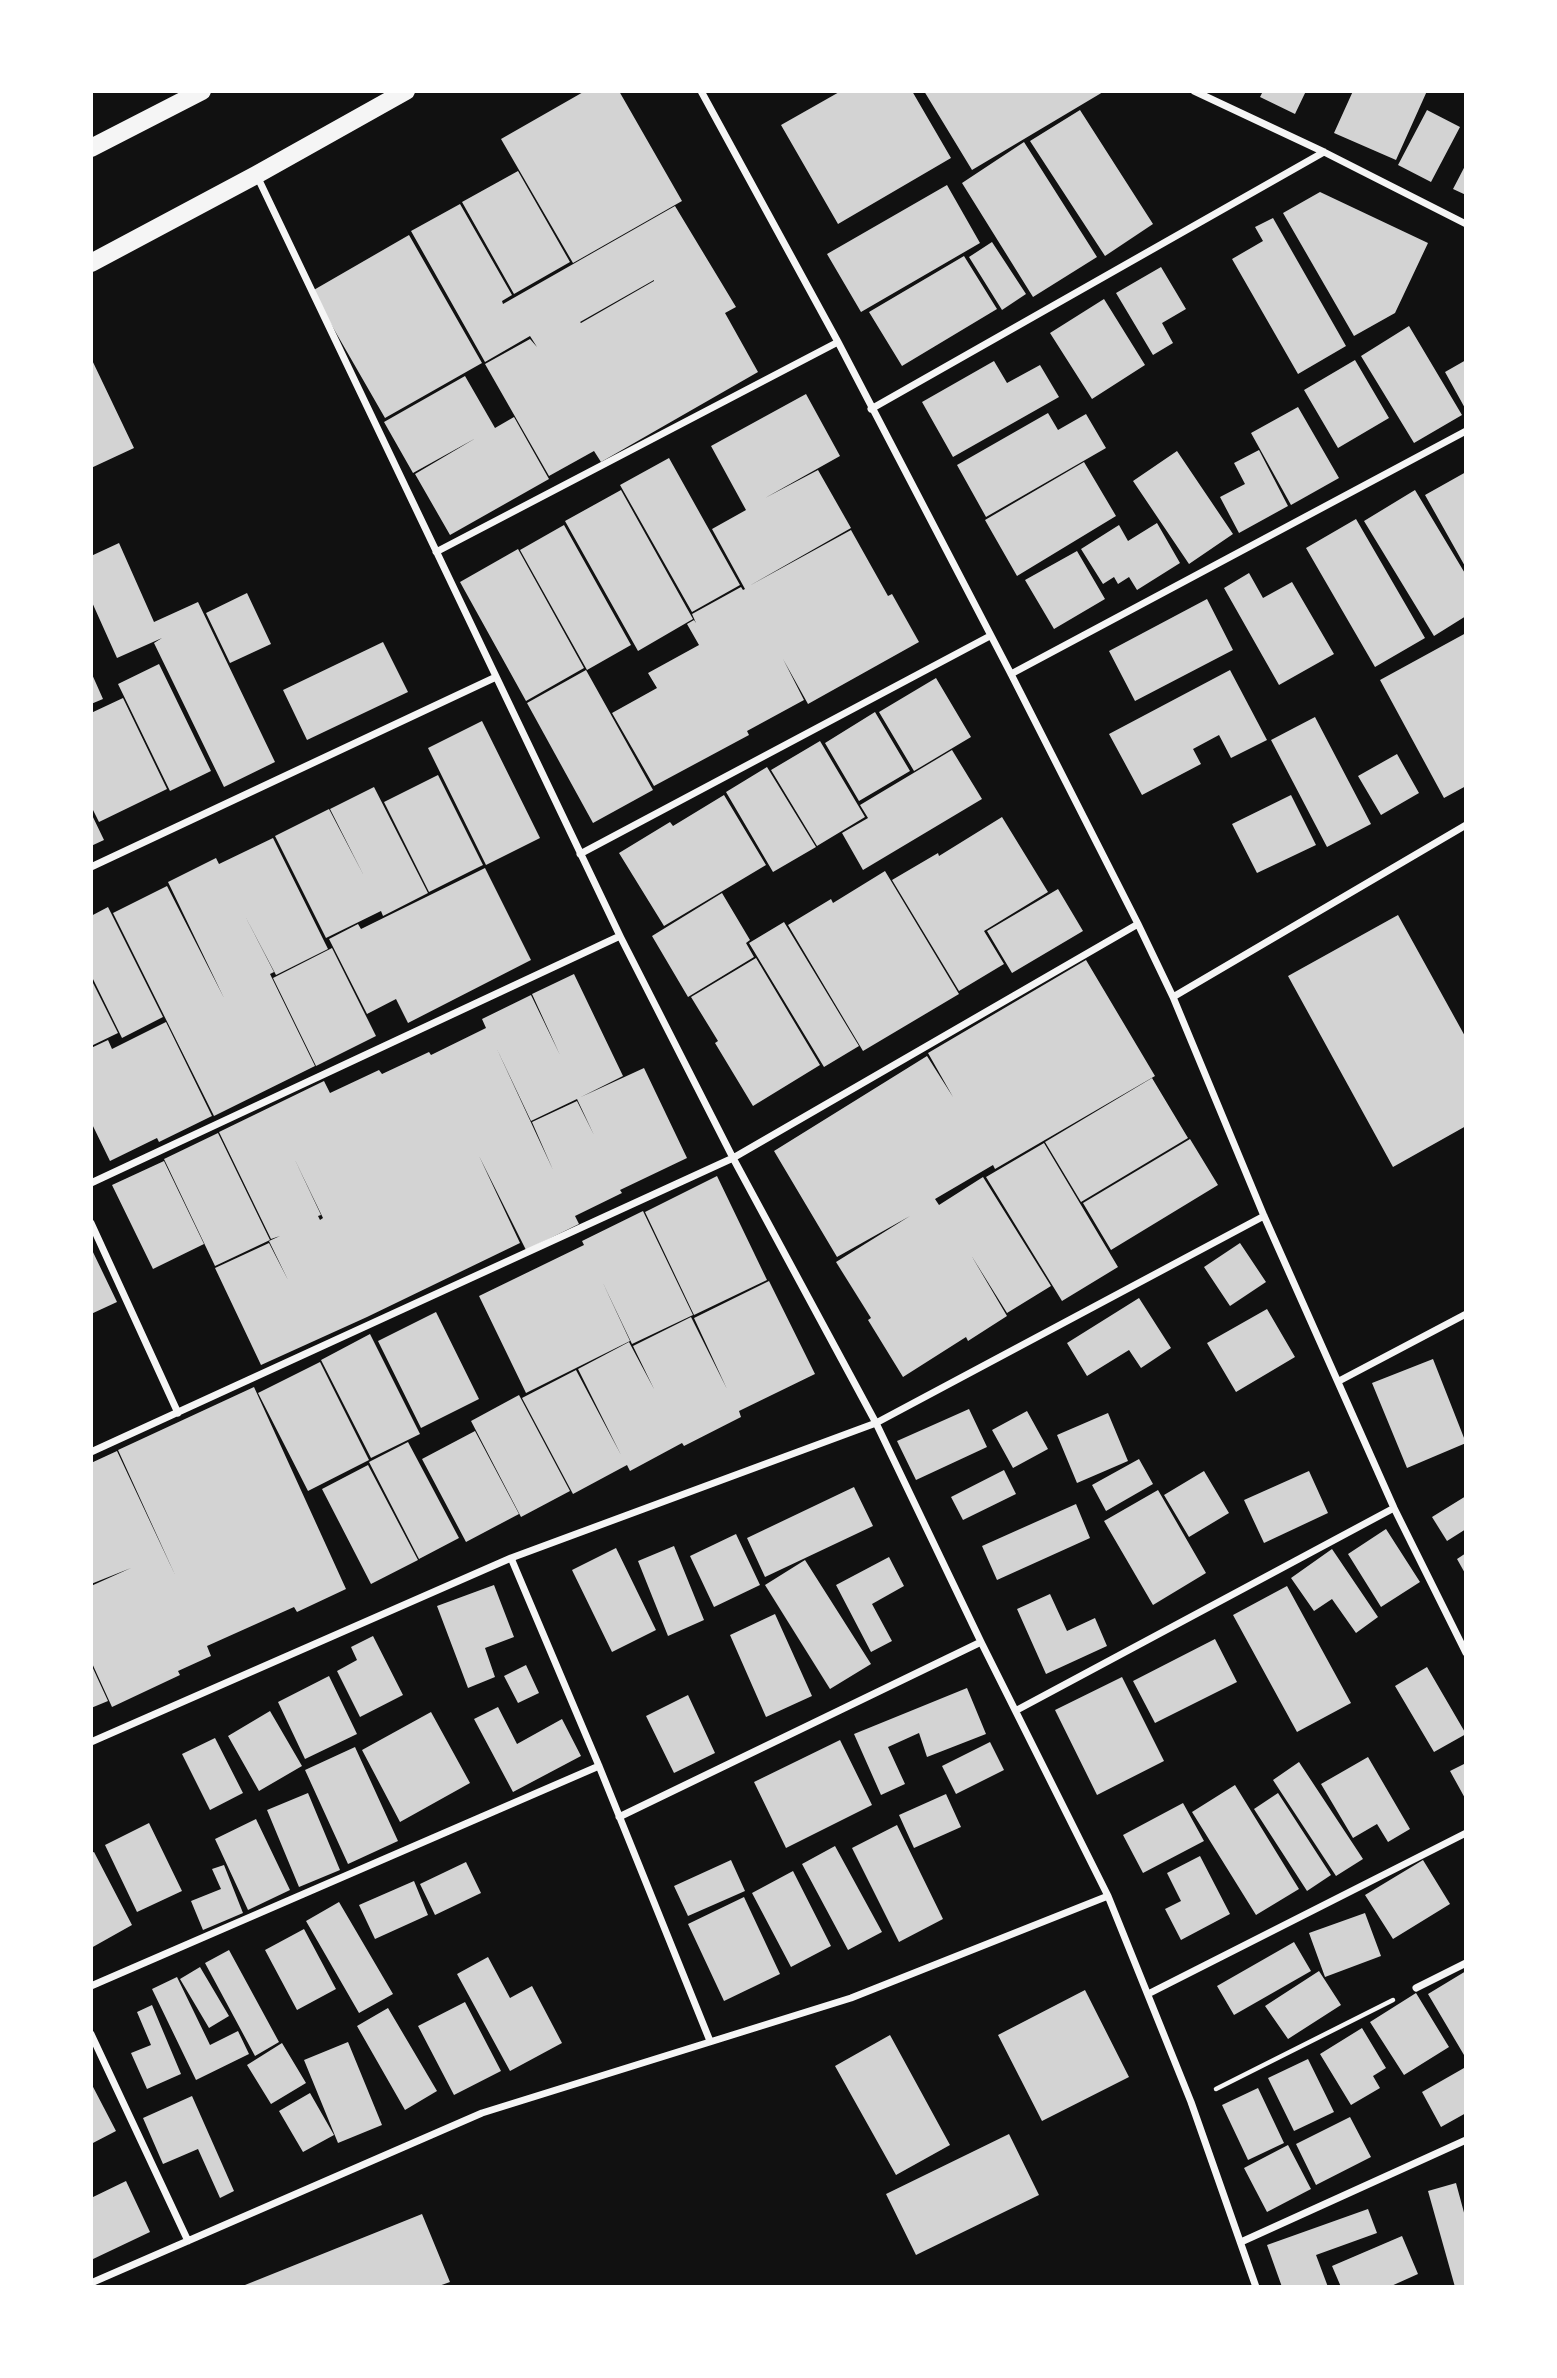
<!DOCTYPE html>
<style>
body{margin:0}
#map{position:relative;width:1557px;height:2378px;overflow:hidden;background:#111;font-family:"Sofia Sans Condensed",sans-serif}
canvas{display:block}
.frame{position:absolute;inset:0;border:93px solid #fff;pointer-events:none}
</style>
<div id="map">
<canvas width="1557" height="2378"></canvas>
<div class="frame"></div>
</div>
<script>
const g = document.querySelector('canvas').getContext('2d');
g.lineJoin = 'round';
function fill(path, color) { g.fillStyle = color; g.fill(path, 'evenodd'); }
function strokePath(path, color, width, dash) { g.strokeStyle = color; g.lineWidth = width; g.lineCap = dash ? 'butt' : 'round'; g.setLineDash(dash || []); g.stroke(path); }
fill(new Path2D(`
 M585 91H619L682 201 573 263 501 139Z
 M841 91H912L951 158 838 224 781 125Z
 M924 91H1100L1103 92 972 170Z
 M1263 91H1306L1295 114 1260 97Z
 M1353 91H1427L1396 160 1334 133Z
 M1080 110 1153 224 1105 256 1030 141Z
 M1427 110 1460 127 1431 182 1398 165Z
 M1024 142 1097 257 1033 297 962 183Z
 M1466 164V195L1453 189Z
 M518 171 570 262 514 294 462 202Z
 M947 185 980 243 861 312 827 254Z
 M1320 192 1428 243 1395 313 1354 336 1283 213Z
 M460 204 512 295 502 301 503 304 675 206 736 307 725 313 758 372 601 462 594 451 549 476 485 364 530 339 537 347 530 336 485 362 411 231ZM654 280V281L581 323 580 322Z
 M1273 218 1346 346 1298 374 1232 259 1263 241 1255 227Z
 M409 235 482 363 385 418 312 291Z
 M992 242 1026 294 1002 310 969 257Z
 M964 256 997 309 902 366 869 312Z
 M1161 267 1186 309 1162 323 1173 343 1153 355 1116 293Z
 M1104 299 1145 365 1092 399 1050 333Z
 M1409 326 1462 415 1414 443 1361 356Z
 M91 358 134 448 91 468Z
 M1355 360 1389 418 1338 448 1304 390Z
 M1466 360V410L1445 372Z
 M994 361 1007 383 1040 365 1059 397 953 457 922 402Z
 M465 376 495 428 514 417 549 479 450 535 415 474 476 438 413 473 384 422Z
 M806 394 840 456 765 498 818 470 851 528 749 586 851 530 888 596 892 594 919 642 808 704 783 659 804 700 747 731 749 735 654 786 612 713 657 688 648 673 699 645 687 624 694 620 696 623 692 614 741 587 743 590 745 589 712 529 746 510 711 446Z
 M1298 407 1339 478 1291 505 1251 433Z
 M1048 413 1058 430 1086 414 1106 448 986 517 957 465Z
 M1259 450 1288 506 1239 533 1220 497 1245 484 1234 463Z
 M1177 451 1233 534 1189 564 1133 481Z
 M669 458 740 585 692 612 620 485Z
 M1084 462 1116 516 1017 576 985 520Z
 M1466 472V568L1425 495Z
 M621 490 693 619 638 651 565 521Z
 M1415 490 1466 575V616L1434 636 1364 521Z
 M1356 519 1425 638 1375 667 1306 548Z
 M1157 523 1180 563 1137 590 1129 577 1118 584 1114 577 1103 584 1081 549 1119 525 1128 541Z
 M564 525 631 645 587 670 520 550Z
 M119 543 154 622 198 602 275 762 224 787 154 643 162 638 117 658 91 600V556Z
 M518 549 584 668 526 701 460 582Z
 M1077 551 1105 599 1054 629 1025 580Z
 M1249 573 1263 598 1292 582 1334 654 1279 685 1224 588Z
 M247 593 271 644 230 663 206 613Z
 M1207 599 1233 650 1135 701 1109 651Z
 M1466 633V786L1444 798 1380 680Z
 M383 642 408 692 307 740 283 690Z
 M159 664 211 771 170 791 118 684Z
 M586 670 653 790 593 823 527 703Z
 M1230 670 1267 740 1231 758 1219 735 1193 749 1201 764 1142 795 1109 734Z
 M91 672 103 699 91 704Z
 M936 678 971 737 914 771 879 712Z
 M123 698 167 789 99 822 91 806V713Z
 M875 712 910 771 859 801 825 743Z
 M1315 717 1371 824 1327 847 1271 740Z
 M482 721 540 838 486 865 428 748Z
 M820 741 865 817 817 846 771 770Z
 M952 750 982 799 863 870 842 833 868 818 860 805Z
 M1397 754 1419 793 1381 815 1358 776Z
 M767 767 816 847 773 872 726 792Z
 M438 775 483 865 429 892 384 802Z
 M374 787 428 893 383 916 381 911 326 938 275 836 329 809 364 876 330 809Z
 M724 795 766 865 664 926 619 853 670 822 673 826Z
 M1291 795 1316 845 1257 873 1232 824Z
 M91 813 104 840 91 846Z
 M1002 817 1048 892 984 931 1004 964 959 991 892 880 938 853 939 856Z
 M273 838 328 949 276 975 244 914 274 972 270 974 315 1066 214 1116 113 913 167 886 224 998 168 882 216 858 219 864Z
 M485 868 531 960 408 1023 396 999 367 1014 329 939 358 924 361 929Z
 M885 871 959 994 863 1051 788 925 831 899 833 903Z
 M1058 889 1083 931 1012 973 987 931Z
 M722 893 750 940 746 943 754 957 688 997 652 936Z
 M108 907 163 1017 122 1038 91 975V916Z
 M1398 915 1466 1038V1126L1393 1167 1288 976Z
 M784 922 859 1046 824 1067 749 943Z
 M332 948 376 1036 316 1066 273 978Z
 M756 958 820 1065 753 1106 715 1043 718 1041 691 997Z
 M1086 960 1155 1076 995 1169 993 1165 935 1199 939 1205 983 1177 1051 1286 1007 1313 971 1255 1007 1316 968 1341 966 1337 903 1377 868 1320 871 1318 836 1262 910 1216 837 1257 774 1151 927 1056 953 1097 928 1053Z
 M574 974 623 1076 581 1097 644 1068 687 1158 620 1190 622 1193 575 1216 579 1224 526 1250 479 1156 520 1243 367 1317 261 1365 215 1268 269 1243 288 1280 269 1241 280 1236 271 1239 219 1132 324 1081 330 1093 379 1070 382 1074 429 1052 431 1055 486 1028 482 1019 531 995 560 1055 532 994ZM496 1047 531 1121 577 1099 594 1135 577 1101 532 1122 553 1170ZM294 1158 323 1218 320 1220 318 1216 321 1215Z
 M91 979 118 1033 91 1046Z
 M166 1022 212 1116 159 1142 157 1138 110 1161 91 1122V1048L108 1040 112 1049Z
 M1152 1078 1188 1138 1081 1202 1045 1142Z
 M218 1133 270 1240 215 1266 164 1159Z
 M1190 1139 1218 1185 1111 1250 1083 1203Z
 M1044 1143 1118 1267 1062 1301 986 1177Z
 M164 1161 204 1244 153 1269 112 1185Z
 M717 1176 767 1280 694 1315 645 1212Z
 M643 1211 693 1315 632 1344 602 1281 630 1341 526 1393 479 1296 584 1245 582 1241Z
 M1240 1243 1266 1282 1230 1306 1204 1267Z
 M91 1248 117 1302 91 1314Z
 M769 1281 815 1374 739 1411 741 1417 684 1446 682 1443 630 1471 627 1465 573 1494 522 1398 576 1370 621 1455 578 1369 629 1342 654 1389 633 1346 691 1317 727 1389 694 1318Z
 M1139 1298 1171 1348 1141 1368 1129 1350 1087 1376 1067 1343Z
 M1267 1309 1295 1357 1236 1392 1207 1343Z
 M436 1312 479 1399 421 1428 378 1341Z
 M370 1334 420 1434 371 1458 321 1360Z
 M1433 1359 1466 1443 1407 1468 1372 1383Z
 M320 1362 369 1460 308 1491 258 1393Z
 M254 1387 346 1589 297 1612 294 1607 207 1646 211 1656 178 1671 180 1675 112 1707 91 1661V1586L131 1568 91 1584V1463L117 1451 176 1577 118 1450Z
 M519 1395 570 1491 521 1517 471 1421Z
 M969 1409 987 1447 916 1480 897 1441Z
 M1027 1411 1048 1449 1013 1468 992 1430Z
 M1108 1413 1128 1461 1077 1483 1057 1435Z
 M475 1431 519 1514 466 1542 422 1459Z
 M408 1442 459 1538 419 1559 369 1462Z
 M1139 1459 1153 1484 1106 1511 1092 1485Z
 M368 1465 418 1560 371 1584 322 1489Z
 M1004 1470 1016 1494 963 1520 951 1497Z
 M1204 1471 1229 1513 1189 1537 1164 1495Z
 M1309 1471 1328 1513 1264 1543 1244 1500Z
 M854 1487 873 1526 765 1577 747 1538Z
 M1158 1490 1206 1573 1153 1605 1104 1521Z
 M1466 1496V1529L1447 1541 1432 1517Z
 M1076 1504 1090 1538 997 1580 982 1546Z
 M1386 1529 1420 1582 1381 1607 1348 1554Z
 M736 1534 760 1585 714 1607 690 1556Z
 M674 1546 704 1620 668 1636 638 1561Z
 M616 1548 656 1630 612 1652 572 1570Z
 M1332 1549 1378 1617 1356 1633 1332 1599 1314 1611 1291 1578Z
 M1466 1553V1575L1457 1559Z
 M889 1557 904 1586 872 1604 892 1641 871 1652 836 1585Z
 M805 1560 871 1664 830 1689 765 1585Z
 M494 1585 514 1637 485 1648 495 1677 468 1688 437 1606Z
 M1287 1586 1351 1703 1297 1732 1233 1615Z
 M1050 1594 1067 1631 1095 1618 1107 1646 1046 1674 1017 1609Z
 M775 1614 812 1696 766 1717 730 1635Z
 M373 1636 403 1695 360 1717 337 1671 357 1660 351 1647Z
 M1215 1639 1237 1682 1155 1723 1133 1681Z
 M91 1664 108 1701 91 1708Z
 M526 1665 539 1693 518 1703 504 1676Z
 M1427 1667 1466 1734 1434 1752 1395 1686Z
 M329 1676 357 1734 305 1759 278 1702Z
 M1122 1677 1164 1761 1097 1795 1055 1710Z
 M967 1688 986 1734 927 1757 919 1733 888 1747 905 1784 881 1795 854 1734Z
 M688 1695 715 1753 674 1773 646 1716Z
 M498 1707 517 1744 562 1719 581 1756 513 1792 474 1719Z
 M270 1711 302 1766 259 1791 228 1736Z
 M431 1712 470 1783 400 1822 362 1750Z
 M215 1738 243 1793 210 1810 182 1754Z
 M840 1740 872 1805 786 1848 754 1782Z
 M990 1742 1004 1770 956 1794 942 1766Z
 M355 1747 398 1841 348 1864 305 1770Z
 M1368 1757 1410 1829 1388 1842 1377 1824 1353 1838 1321 1784Z
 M1299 1762 1363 1859 1336 1876 1273 1780Z
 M1466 1763V1800L1450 1771Z
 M1235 1785 1299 1889 1256 1915 1192 1812Z
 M308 1793 340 1870 299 1887 267 1810Z
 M1278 1793 1331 1875 1307 1891 1254 1809Z
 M946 1794 961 1827 914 1848 899 1815Z
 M1183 1803 1204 1841 1143 1873 1123 1835Z
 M256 1819 290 1890 248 1910 215 1839Z
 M149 1823 182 1891 137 1912 105 1845Z
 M897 1825 943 1919 899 1942 852 1848Z
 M835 1846 882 1932 848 1950 802 1864Z
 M94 1852 132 1925 91 1948V1853Z
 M1200 1856 1230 1914 1181 1940 1165 1909 1181 1901 1167 1873Z
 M731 1860 745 1891 688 1916 674 1886Z
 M1423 1860 1450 1904 1393 1939 1365 1895Z
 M466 1862 481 1893 435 1915 420 1884Z
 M224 1865 243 1913 203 1930 191 1901 221 1889 212 1869Z
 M793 1871 831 1946 791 1967 752 1893Z
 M414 1881 428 1915 375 1939 359 1905Z
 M744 1897 780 1974 724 2001 688 1924Z
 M339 1902 393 1994 359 2013 306 1921Z
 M1365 1913 1381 1956 1325 1977 1309 1933Z
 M304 1929 336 1989 297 2010 265 1950Z
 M1294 1942 1311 1971 1234 2015 1217 1986Z
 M229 1950 279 2042 255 2056 205 1963Z
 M488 1957 510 1998 532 1986 562 2043 510 2071 457 1974Z
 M200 1967 229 2016 209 2028 180 1979Z
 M1319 1971 1341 2005 1288 2039 1265 2006Z
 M1466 1971V2054L1464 2055 1428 1994Z
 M177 1977 210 2045 238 2031 249 2054 196 2080 152 1989Z
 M1085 1990 1129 2077 1042 2121 998 2035Z
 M1416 1993 1449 2047 1404 2075 1370 2022Z
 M465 2002 501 2071 454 2095 418 2026Z
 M152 2005 181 2074 147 2089 131 2053 151 2045 137 2012Z
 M388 2008 437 2091 405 2110 357 2026Z
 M1362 2028 1386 2068 1373 2076 1380 2088 1351 2105 1320 2054Z
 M890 2035 950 2145 896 2175 835 2066Z
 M348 2042 382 2125 338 2143 304 2060Z
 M282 2043 306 2083 271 2104 247 2065Z
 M1308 2059 1334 2112 1294 2131 1268 2078Z
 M1464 2068 1466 2073V2113L1441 2127 1422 2092Z
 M91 2083 116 2131 91 2144Z
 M1258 2088 1284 2143 1248 2160 1222 2105Z
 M310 2093 334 2135 303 2152 279 2111Z
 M192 2096 234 2191 220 2198 198 2149 163 2164 143 2118Z
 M1350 2117 1371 2157 1316 2185 1296 2144Z
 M1009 2134 1039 2195 916 2255 886 2194Z
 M1288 2145 1311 2189 1267 2212 1244 2168Z
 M126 2181 150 2232 91 2260V2198Z
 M1456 2183 1466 2220V2287H1455L1428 2191Z
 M1368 2209 1377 2233 1316 2255 1328 2287H1282L1267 2245Z
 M422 2214 450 2282 436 2287H240Z
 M1402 2236 1418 2274 1389 2287H1341L1332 2266Z`), '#d3d3d3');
strokePath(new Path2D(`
 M1216 2089 1393 2000`), '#f5f5f5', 4.5);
strokePath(new Path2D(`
 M701 91 838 342 1011 674 1138 924 1173 997 1264 1216 1394 1508 1466 1653
 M1194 91 1324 152 1466 224
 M257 176 620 936 733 1158 876 1423 981 1642 1108 1896 1191 2102 1256 2287
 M871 409 1324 152
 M436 552 838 342
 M1011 674 1466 431
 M580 854 990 636
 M91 867 496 677
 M1173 997 1466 825
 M91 1183 620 936
 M91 1223 178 1413
 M1339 1381 1466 1314
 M91 1452 733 1158 1138 924
 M511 1558 599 1766 710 2041
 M1017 1710 1394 1508
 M91 1742 511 1558 876 1423 1264 1216
 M619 1817 981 1642
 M91 1986 599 1766
 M1416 1988 1466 1963
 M1148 1994 1466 1833
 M91 2034 188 2241
 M1241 2242 1466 2140
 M91 2283 482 2113 851 1998 1108 1896`), '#f5f5f5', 7);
strokePath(new Path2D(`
 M91 148 202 91
 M91 263 256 175 406 91`), '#f5f5f5', 18);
</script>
